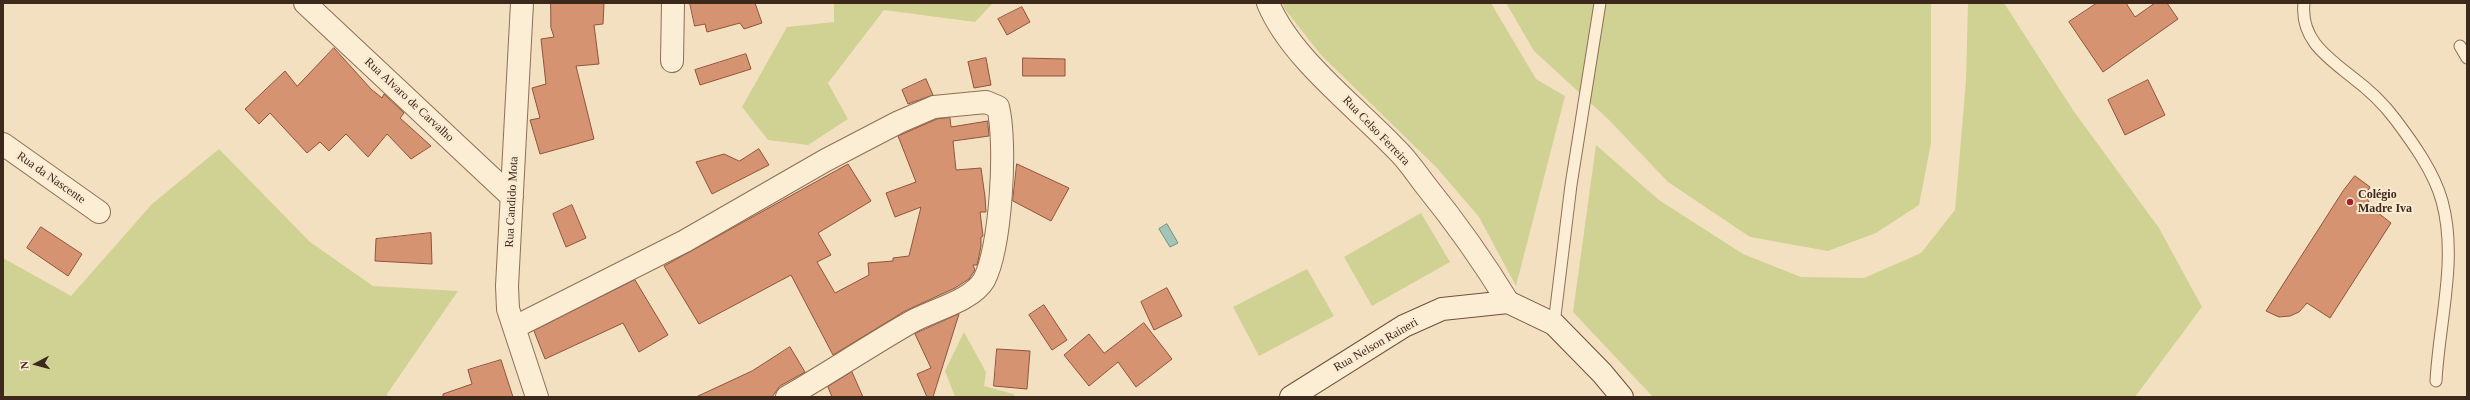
<!DOCTYPE html>
<meta charset="utf-8">
<style>
body{margin:0}
#map{position:relative;width:2470px;height:400px;overflow:hidden;background:#f3e0c1;font-family:"Times New Roman",serif}
canvas{display:block}
.frame{position:absolute;inset:0;border:4px solid #3c291c;pointer-events:none}
.north{position:absolute;left:16px;top:344px;width:40px;height:40px;-webkit-text-stroke:3px #f9ead1;paint-order:stroke;rotate:264deg;font-size:11px;font-weight:700;line-height:16px;text-align:center;color:#3c291c}
.north::after{content:'';display:block;margin:auto;width:14px;height:18px;background:#3c291c;clip-path:polygon(50% 0,100% 100%,50% 72%,0 100%)}
</style>
<div id="map">
<canvas width="2470" height="400"></canvas>
<div class="frame"></div>
<div class="north">N</div>
</div>
<script>
const g = document.querySelector('canvas').getContext('2d');
g.lineJoin = 'round';
function fill(path, color) { g.fillStyle = color; g.fill(path, 'evenodd'); }
function strokePath(path, color, width, dash) { g.strokeStyle = color; g.lineWidth = width; g.lineCap = dash ? 'butt' : 'round'; g.setLineDash(dash || []); g.stroke(path); }
function drawText(font, color, halo, rows, align = 'center') {
  g.font = font + ' "Times New Roman",serif'; g.lineWidth = 4; g.setLineDash([]); g.textBaseline = 'middle'; g.strokeStyle = halo; g.fillStyle = color; for (const [text, x, y, turn = 0] of rows) {
    g.save(); g.translate(x, y); g.rotate((+turn || 0) * Math.PI / 180); g.textAlign = isNaN(turn) ? turn : align; if (halo) g.strokeText(text, 0, 0); g.fillText(text, 0, 0); g.restore();
  }
}
fill(new Path2D(`
 M834 3H993L975 22 884 10 828 83 848 119 808 145 768 140 742 107 787 27 834 22Z
 M1283 3H1491L1536 79 1565 96 1516 286 1479 217 1437 168 1321 55 1284 8Z
 M1506 3H1931V143L1919 205 1876 233 1828 251 1750 237 1668 182 1608 119 1534 51Z
 M1968 3H2004L2073 110 2159 228 2202 307 2135 397H1653L1573 312 1596 145 1659 200 1743 254 1801 277 1864 278 1921 253 1955 210 1966 81Z
 M219 149 310 242 373 286 458 291 387 394 388 397H3V258L71 296 152 204Z
 M1421 213 1450 262 1372 306 1344 257Z
 M1307 269 1334 316 1259 356 1233 307Z
 M964 332 986 372 984 386 1013 394 1016 397H955L945 371Z`), '#d0d293');
const water = new Path2D(`
 M1167 224 1178 243 1170 247 1159 229Z`);
fill(water, '#a4c4b8');
strokePath(water, '#699486', 1);
const building = new Path2D(`
 M551 3H604L603 24 594 25 599 64 576 66 594 139 540 154 530 120 540 118 532 88 546 84 541 39 554 37 551 28Z
 M690 3H755L762 23 744 29 740 23 707 32 705 24 695 26Z
 M2097 3H2126L2135 17 2155 3H2167L2178 19 2103 72 2069 22Z
 M1022 7 1030 22 1007 35 998 19Z
 M334 48 371 89 382 98 384 94 404 113 400 118 431 146 411 159 387 134 368 157 346 134 329 151 320 142 307 153 270 113 259 124 245 109 285 71 297 86Z
 M746 54 751 69 700 85 695 70Z
 M986 58 991 85 974 88 968 62Z
 M1023 58 1065 59V76H1023Z
 M926 79 933 95 908 104 902 90Z
 M2148 80 2165 115 2125 135 2108 100Z
 M950 118 951 127 988 121V125L989 136 953 141 956 170 981 168 985 197 986 212H980L983 236 981 237V246L978 261 977 265H973L975 270 969 279 955 288 905 311 833 355 791 275 699 324 664 266 848 164 871 201 818 233 831 255 817 262 835 293 869 275 868 263 893 261V258L909 256 921 207 895 217 886 193 916 182 898 136 937 119Z
 M759 149 769 165 712 194 696 162 724 154 739 161Z
 M1017 164 1069 188 1051 221 1013 201Z
 M2355 176 2370 187 2365 195 2373 209 2391 223 2330 318 2307 303 2299 312 2290 316 2279 317 2266 311 2343 191Z
 M572 205 586 238 566 247 553 214Z
 M41 227 82 254 68 276 27 248Z
 M431 233 432 264 375 261 376 239Z
 M635 280 668 335 639 352 623 323 545 359 534 331Z
 M1167 288 1182 316 1154 330 1141 302Z
 M1044 305 1067 340 1052 350 1029 315Z
 M959 314 933 397H927L917 374 931 368 915 334Z
 M1144 323 1172 359 1136 387 1118 362 1089 386 1064 355 1089 334 1104 353Z
 M790 347 805 372 780 386 772 397H696L752 371Z
 M997 349 1030 351 1027 389 994 386Z
 M501 360 513 397H443V394L472 384 468 370Z
 M852 372 863 397H832L828 387Z`);
fill(building, '#d59372');
strokePath(building, '#905439', 1);
const service = new Path2D(`
 M2304 3C2300 39 2327 57 2352 77 2368 89 2383 103 2395 119 2413 143 2434 172 2442 201 2458 259 2439 322 2436 381
 M2460 46 2467 58
 M1554 324 1571 185 1600 3`);
const minor = new Path2D(`
 M305 3 512 197
 M522 3 507 286 508 309 537 397
 M1268 3C1290 57 1355 106 1395 148 1407 159 1416 173 1426 186 1456 223 1483 261 1508 302
 M672 61 673 3
 M3 144 99 212
 M515 327 685 241 826 160 899 122 934 107 986 102 998 107C1007 143 1001 248 984 280 972 301 932 310 911 322 869 346 829 373 787 397`);
const secondary = new Path2D(`
 M1291 397 1404 326 1442 309 1508 302 1554 324 1602 373 1622 397`);
strokePath(service, '#8e6f56', 13);
strokePath(minor, '#8e6f56', 24);
strokePath(secondary, '#705039', 24);
strokePath(service, '#fcedd5', 11);
strokePath(minor, '#fcedd5', 22);
strokePath(secondary, '#fcedd5', 22);
for (const [x, y, r, color] of [
 [2350,202,4,"#a41f2b"]
]) { const dot = new Path2D(); dot.arc(x, y, r, 0, 2 * Math.PI); g.fillStyle = color; g.fill(dot); strokePath(dot, '#f9ead1', 1.5); }
drawText('12px', '#3c291c', '#f9ead1', [
 ["Rua Alvaro de Carvalho",409,100,43],
 ["Rua Celso Ferreira",1376,131,46],
 ["Rua da Nascente",51,178,35],
 ["Rua Candido Mota",512,202,-87],
 ["Rua Nelson Raineri",1376,345,-30]
]);
drawText('bold 12px', '#3c291c', '#f9ead1', [
 ["Colégio",2358,195],
 ["Madre Iva",2358,209]
], 'left');
</script>
